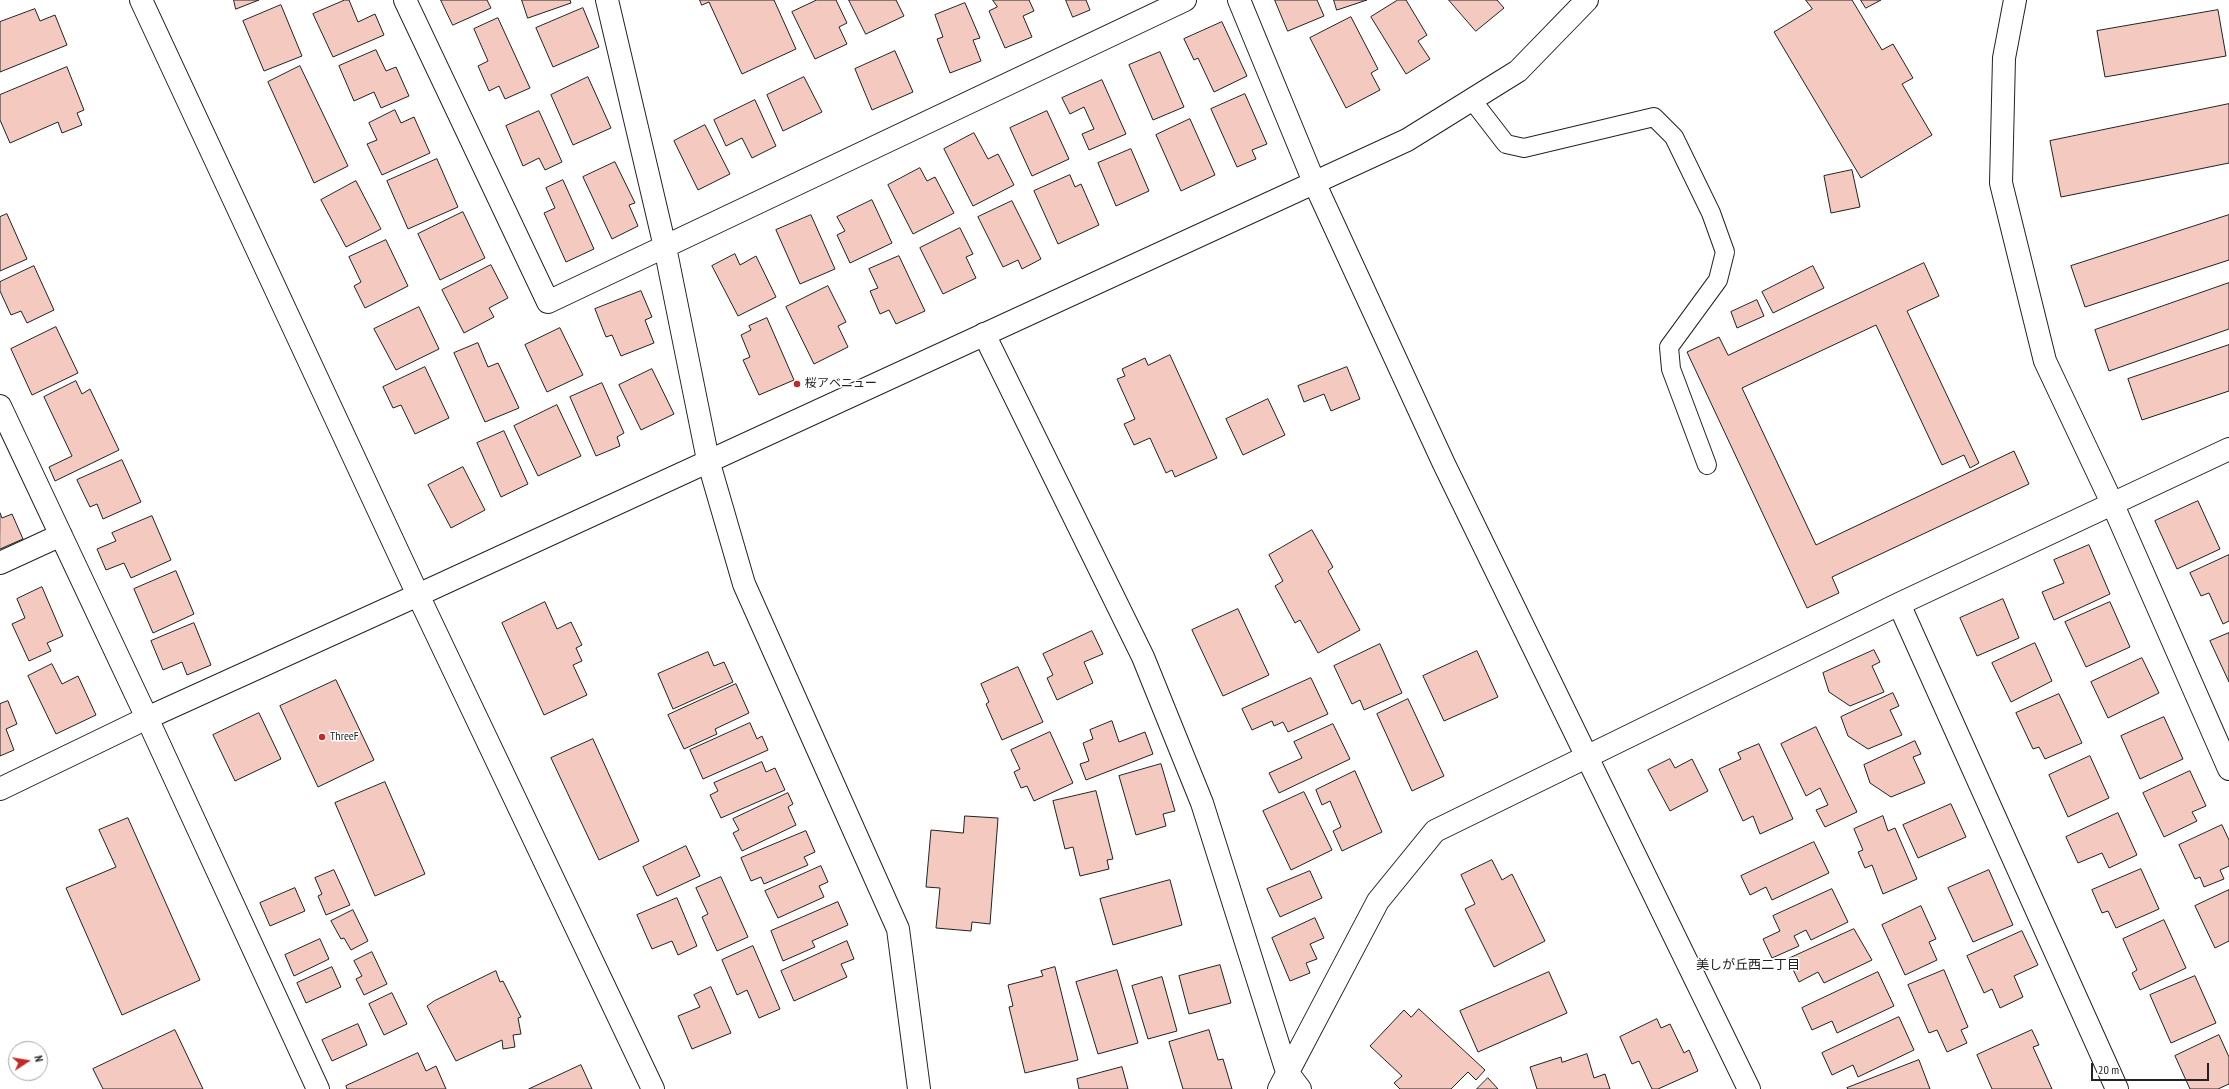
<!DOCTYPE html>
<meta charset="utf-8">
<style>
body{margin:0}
#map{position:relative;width:2229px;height:1089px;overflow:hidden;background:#fff;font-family:"PT Sans Narrow",sans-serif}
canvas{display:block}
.north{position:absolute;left:8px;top:1041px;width:40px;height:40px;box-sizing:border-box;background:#fff;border:1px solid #a7a7a7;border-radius:50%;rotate:78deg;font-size:11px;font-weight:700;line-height:16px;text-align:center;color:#222}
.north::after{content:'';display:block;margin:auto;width:14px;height:18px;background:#c62828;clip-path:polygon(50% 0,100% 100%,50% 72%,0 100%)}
.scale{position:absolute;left:2091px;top:1063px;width:118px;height:18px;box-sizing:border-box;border:2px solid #222;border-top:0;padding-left:5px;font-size:12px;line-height:14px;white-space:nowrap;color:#222;-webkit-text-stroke:3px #fff;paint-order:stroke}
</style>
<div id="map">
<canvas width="2229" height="1089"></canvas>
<div class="north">N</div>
<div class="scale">20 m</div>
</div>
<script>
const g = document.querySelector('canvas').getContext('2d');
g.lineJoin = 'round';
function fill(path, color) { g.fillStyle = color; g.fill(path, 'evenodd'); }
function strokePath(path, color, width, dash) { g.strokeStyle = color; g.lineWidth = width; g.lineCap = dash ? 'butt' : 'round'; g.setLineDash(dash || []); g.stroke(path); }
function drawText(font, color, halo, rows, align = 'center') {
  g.font = font + ' "PT Sans Narrow","Noto Sans JP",sans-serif'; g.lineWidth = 3; g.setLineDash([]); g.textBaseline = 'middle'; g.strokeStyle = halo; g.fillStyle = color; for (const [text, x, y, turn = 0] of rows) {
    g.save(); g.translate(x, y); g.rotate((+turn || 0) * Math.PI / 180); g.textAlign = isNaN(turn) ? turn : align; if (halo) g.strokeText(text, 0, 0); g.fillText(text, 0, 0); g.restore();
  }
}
const building = new Path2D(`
 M234 0H259L236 9Z
 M345 0H349L358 22 375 14 384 35 333 57 313 14Z
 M441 0H487L491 8 453 25Z
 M522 0H570L571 3 528 18Z
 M700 0H774L796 49 742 74 709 2 702 5Z
 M817 0H836L847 23 839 27 847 44 815 59 792 12Z
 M849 0H896L904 16 866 34Z
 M993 0H1029L1034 11 1023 16 1032 37 1005 48 989 11 997 7Z
 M1066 0H1086L1090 10 1073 17Z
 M1275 0H1317L1324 16 1288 31Z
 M1334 0H1367L1337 10Z
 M1398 0H1406L1427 35 1418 41 1430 59 1406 74 1371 17Z
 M1449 0H1497L1504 8 1476 31Z
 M1806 0H1852L1882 50 1893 44 1913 78 1902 84 1932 135 1861 178 1774 32 1812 9Z
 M1861 0H1881L1866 8Z
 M965 3 980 38 973 40 981 61 950 73 937 39 943 37 935 15Z
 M281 5 302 56 264 71 243 21Z
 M583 8 599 47 553 67 536 28Z
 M35 9 40 21 55 15 67 45 0 72V22Z
 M2218 10 2226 56 2105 77 2097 31Z
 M1351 17 1378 69 1371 73 1380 90 1346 108 1310 38Z
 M498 18 530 88 505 99 499 86 489 91 478 66 488 61 474 29Z
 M1222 22 1247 76 1214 92 1198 58 1194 60 1184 39Z
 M376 50 386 71 396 67 409 96 381 108 374 92 354 101 339 66Z
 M895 51 913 92 872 110 855 69Z
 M1160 52 1184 107 1153 120 1129 65Z
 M300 66 348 166 314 183 268 82Z
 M67 67 84 110 77 113 82 125 62 133 58 122 10 143 0 120V95Z
 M588 77 611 128 573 145 551 95Z
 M804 77 822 112 783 131 767 95Z
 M1102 80 1126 134 1089 150 1082 134 1094 129 1084 107 1070 114 1062 98Z
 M1245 94 1267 144 1252 150 1256 159 1237 167 1211 109Z
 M755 100 776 146 752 158 742 138 726 146 714 120Z
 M2229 104V163L2061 197 2050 141Z
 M395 110 401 123 414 117 430 153 382 175 367 144 377 140 369 123Z
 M539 111 562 162 545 170 539 158 523 166 506 126Z
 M1047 111 1069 159 1032 176 1010 128Z
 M1190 119 1215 175 1181 191 1156 135Z
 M705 125 730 174 698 190 674 141Z
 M974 133 988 159 998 154 1014 185 973 206 944 149Z
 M1131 149 1149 191 1116 206 1098 163Z
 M437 159 458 207 408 229 387 181Z
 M615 162 635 203 629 205 638 226 612 239 583 177Z
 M920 168 927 181 935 177 954 213 913 234 888 185Z
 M1852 170 1860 207 1831 213 1824 176Z
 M1070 175 1075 187 1081 184 1099 225 1058 244 1034 191Z
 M563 180 594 249 566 262 544 213 555 208 546 188Z
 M356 181 381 229 346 247 321 200Z
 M872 200 892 243 850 263 837 235 845 231 837 217Z
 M1012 201 1041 259 1022 269 1018 260 1003 267 978 217Z
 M463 212 485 258 440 280 418 234Z
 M7 214 27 259 0 271V217Z
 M811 215 835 269 800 284 776 230Z
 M2229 215V260L2085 307 2071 266Z
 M960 228 973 254 966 257 976 278 943 294 920 248Z
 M386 240 408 286 365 308 354 286 361 282 349 257Z
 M735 254 740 265 756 256 776 297 738 316 712 266Z
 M899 256 925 311 896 324 889 310 880 314 870 291 878 288 869 269Z
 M1924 263 1939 296 1907 311 1979 463 1970 468 1964 455 1942 465 1876 325 1742 388 1816 545 2014 451 2029 484 1832 577 1839 593 1807 608 1687 352 1719 337 1728 355Z
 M491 265 508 298 489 308 494 317 464 333 442 290Z
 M34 266 54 310 27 323 21 311 11 315 0 291V282Z
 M1813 266 1824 288 1773 313 1762 292Z
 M2229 283V329L2109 371 2095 330Z
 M828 286 846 322 838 326 848 347 814 364 786 307Z
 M641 291 652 317 645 320 654 343 621 356 612 335 606 337 595 309Z
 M1757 300 1764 316 1737 328 1731 312Z
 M419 307 439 349 396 370 374 329Z
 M767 318 794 380 759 395 743 360 750 357 741 335 751 330 749 326Z
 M56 327 78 373 32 395 11 349Z
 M560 328 583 375 547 392 525 345Z
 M478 343 488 367 498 363 519 408 485 422 454 353Z
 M2229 345V391L2142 420 2128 379Z
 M1170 355 1217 458 1175 477 1172 470 1166 473 1150 438 1134 445 1124 424 1135 419 1117 379 1125 376 1122 369 1145 358 1148 365Z
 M425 367 449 418 415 434 401 405 393 408 383 387Z
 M1347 367 1360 399 1331 411 1324 394 1304 402 1298 386Z
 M652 369 674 414 641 430 619 385Z
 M76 381 82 394 90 389 119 450 55 481 49 467 72 456 44 397Z
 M602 383 624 433 617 437 620 446 596 456 570 397Z
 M1268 399 1285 435 1243 455 1226 419Z
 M557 405 581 456 538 476 514 426Z
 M504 431 528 484 501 497 477 443Z
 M122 460 141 502 103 519 97 504 90 507 77 480Z
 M463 467 485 510 451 528 428 485Z
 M2198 501 2220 549 2177 569 2155 521Z
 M0 513 2 518 12 514 23 539 0 549Z
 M152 516 171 560 131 578 124 563 106 570 97 549 116 541 112 533Z
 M1312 530 1333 567 1328 571 1360 630 1318 653 1300 620 1295 623 1275 586 1283 581 1269 555Z
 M2089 545 2110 594 2054 620 2042 592 2064 583 2054 560Z
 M2229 555V621L2223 624 2209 593 2201 596 2190 573Z
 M176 571 194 614 153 633 134 589Z
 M42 587 63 636 47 643 51 651 29 661 12 624 25 618 17 599Z
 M2003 599 2019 638 1977 656 1960 618Z
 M545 602 557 629 571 622 582 645 576 648 582 661 573 665 587 695 544 715 502 623Z
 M2110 602 2130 647 2086 667 2065 622Z
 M1238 609 1269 675 1223 696 1192 630Z
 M194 623 211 665 187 675 182 662 163 670 151 641Z
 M1092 631 1103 654 1084 662 1093 683 1057 700 1047 678 1053 675 1043 654Z
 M2229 633V682L2210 641Z
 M2035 643 2052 681 2011 702 1992 663Z
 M1380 644 1402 693 1364 710 1360 700 1352 704 1334 666Z
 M1874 650 1880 662 1872 666 1884 692 1850 706 1829 692 1823 673Z
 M1477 651 1498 697 1444 721 1423 676Z
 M708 652 714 666 724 662 733 682 673 709 658 674Z
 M2142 658 2159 693 2108 718 2091 682Z
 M52 664 62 684 78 676 96 715 56 734 28 676Z
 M1018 667 1043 722 1002 740 986 704 989 702 981 684Z
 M1311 678 1328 714 1288 732 1283 722 1274 726 1272 721 1252 730 1242 709Z
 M336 680 374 760 318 787 280 706Z
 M736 684 749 713 715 729 717 734 684 749 668 715Z
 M1893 693 1899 706 1890 710 1902 735 1868 749 1848 736 1841 717Z
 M2059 694 2082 743 2045 759 2039 747 2033 749 2016 713Z
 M1408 699 1444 776 1412 791 1377 714Z
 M8 701 17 724 6 729 14 750 0 756V704Z
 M259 713 281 759 235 781 213 735Z
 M2164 717 2183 759 2140 779 2121 736Z
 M1112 721 1119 742 1145 732 1153 754 1086 780 1080 764 1089 761 1083 743 1093 739 1090 730Z
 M750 723 757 739 762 736 768 750 703 779 690 750Z
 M1333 724 1350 759 1279 793 1269 773 1302 758 1294 742Z
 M1816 727 1857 812 1825 827 1816 810 1828 805 1820 788 1806 796 1781 744Z
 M1050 732 1073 783 1034 801 1027 786 1021 788 1014 772 1020 769 1011 750Z
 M593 739 639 841 599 860 551 758Z
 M1915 741 1921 754 1913 757 1925 783 1891 797 1870 783 1864 765Z
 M1759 744 1793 819 1760 834 1753 816 1743 821 1719 769 1741 759 1738 753Z
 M2090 756 2109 798 2068 817 2049 775Z
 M1670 759 1675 768 1692 759 1708 791 1670 811 1648 770Z
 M762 762 766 772 775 768 785 790 721 818 710 795 718 791 714 783Z
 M1161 764 1175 811 1163 814 1166 826 1136 835 1119 776Z
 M1355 771 1382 832 1342 851 1333 831 1341 827 1330 801 1322 805 1316 790Z
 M2190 771 2206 806 2192 812 2197 821 2164 837 2143 793Z
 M385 782 425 874 375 896 335 803Z
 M1096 791 1113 859 1107 860 1109 869 1080 876 1073 847 1065 849 1053 801Z
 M1304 792 1332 850 1291 870 1263 811Z
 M788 793 793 804 788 807 796 825 742 851 733 833 739 830 733 819Z
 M1951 804 1966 837 1918 858 1903 825Z
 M2118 813 2137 855 2109 868 2102 853 2078 863 2066 837Z
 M965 816 998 818 990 924 972 922 971 931 936 928 940 888 926 887 931 830 963 833Z
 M1883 816 1888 831 1895 828 1917 879 1883 894 1872 865 1865 868 1858 852 1863 850 1854 829Z
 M128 818 200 980 122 1015 66 888 116 867 99 830Z
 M2222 825 2229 840V866L2220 870 2224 879 2204 887 2200 877 2195 879 2179 845Z
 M806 831 815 852 804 857 808 865 764 884 761 877 751 881 741 858Z
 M1814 842 1829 873 1772 900 1766 887 1750 895 1741 876Z
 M686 846 700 876 657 896 643 867Z
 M1492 860 1502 880 1512 874 1545 941 1494 967 1465 909 1475 904 1461 875Z
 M821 866 828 882 819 886 824 897 778 918 765 891Z
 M2141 869 2159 909 2116 928 2108 911 2102 913 2092 890Z
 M334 870 350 905 326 915 318 896 322 894 315 878Z
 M1989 870 2013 925 1973 942 1948 888Z
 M1310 871 1322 898 1280 917 1267 889Z
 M721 877 748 937 717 951 702 917 708 914 696 888Z
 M1170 880 1182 925 1113 945 1100 899Z
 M295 888 305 911 270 926 260 903Z
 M1832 889 1848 922 1811 940 1806 930 1794 936 1799 946 1772 958 1763 939 1780 931 1773 916Z
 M2229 890V941L2215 948 2195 906Z
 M677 898 697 946 678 955 672 941 652 949 637 915Z
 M838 902 848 925 812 941 815 947 783 961 771 931Z
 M1921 906 1936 939 1929 942 1937 960 1905 975 1882 925Z
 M353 910 368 941 351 950 344 938 341 939 331 921Z
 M1315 918 1324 938 1310 944 1317 959 1306 963 1310 973 1290 981 1272 938Z
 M2164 920 2186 968 2140 990 2132 973 2137 970 2123 939Z
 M1854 929 1872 960 1824 983 1818 972 1799 982 1788 959Z
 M2022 931 2038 965 2014 976 2023 997 2000 1008 1992 989 1984 993 1967 956Z
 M320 939 329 959 294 976 285 955Z
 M847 941 854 959 841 964 847 977 794 1001 781 971Z
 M753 946 780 1009 759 1018 747 990 737 995 722 960Z
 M372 952 387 984 364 995 356 979 362 976 354 961Z
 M1220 965 1231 1003 1189 1014 1179 976Z
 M332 967 341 987 306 1003 297 983Z
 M1055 967 1078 1060 1025 1073 1009 1007 1013 1006 1008 985 1043 976 1041 971Z
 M1117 970 1138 1043 1098 1054 1076 982Z
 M1944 970 1968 1027 1961 1030 1967 1043 1947 1052 1937 1030 1929 1033 1908 985Z
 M496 971 500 982 503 981 521 1017 518 1018 521 1034 513 1035 515 1047 503 1049 502 1040 456 1061 427 1006 434 1001Z
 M1549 972 1567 1013 1478 1052 1460 1011Z
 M1878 972 1894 1006 1837 1033 1832 1021 1812 1030 1802 1008Z
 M2195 976 2216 1023 2171 1043 2150 995Z
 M1162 977 1177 1031 1148 1039 1132 986Z
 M711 987 731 1033 692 1049 678 1016 700 1007 694 995Z
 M392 993 407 1024 384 1035 369 1004Z
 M1419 1009 1485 1070 1476 1080 1468 1072 1451 1089H1400L1394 1083 1402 1076 1370 1046 1404 1010 1411 1017Z
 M1899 1017 1914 1050 1858 1077 1853 1065 1832 1075 1822 1053Z
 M1657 1019 1661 1028 1670 1024 1684 1053 1689 1050 1698 1071 1658 1089H1652L1639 1061 1632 1064 1620 1037Z
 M358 1024 367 1045 332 1061 322 1040Z
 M175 1030 203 1089H103L93 1069Z
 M1209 1030 1218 1060 1223 1059 1232 1089H1183L1169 1042Z
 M2032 1030 2039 1045 2033 1047 2052 1089H1992L1977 1055Z
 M2219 1035 2229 1057V1084L2218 1089H2190L2175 1056Z
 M418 1053 426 1071 436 1066 446 1089H347L346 1086Z
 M1587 1054 1594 1078 1605 1074 1610 1089H1537L1530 1067 1561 1057 1562 1062Z
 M1919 1060 1930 1089H1848L1847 1088Z
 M581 1065 592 1089H529Z
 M1122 1067 1128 1089H1079L1077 1079Z
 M1488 1078 1498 1089H1477Z`);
fill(building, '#f3c9c0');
strokePath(building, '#222', 1);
const lane = new Path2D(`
 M1472 100 1506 144 1524 148 1654 117 1674 137 1711 213 1725 252 1718 280 1669 347 1671 369 1707 465`);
const street = new Path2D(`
 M405 0 548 302 1185 0
 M607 0 665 247 708 460 744 584 898 929 919 1089
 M1239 0 1314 182
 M2015 0 2004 58 2001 183 2045 361 2113 505 2229 769
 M984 334 1143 657 1202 803 1287 1072 1300 1089
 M0 406 147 718 318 1089
 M0 563 61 535
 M1899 604 2117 1089
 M1279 1089 1378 901 1435 831 1899 604 2229 449`);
const secondary = new Path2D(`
 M141 0 418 595 653 1089
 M1314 182 1444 464 1749 1089
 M0 789 147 718 418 595 1407 140 1518 71 1587 0`);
strokePath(lane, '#222', 20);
strokePath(street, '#222', 24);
strokePath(secondary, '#222', 24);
strokePath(lane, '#fff', 18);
strokePath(street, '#fff', 22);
strokePath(secondary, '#fff', 22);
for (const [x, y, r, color] of [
 [797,384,4,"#c62828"],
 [322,737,4,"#c62828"]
]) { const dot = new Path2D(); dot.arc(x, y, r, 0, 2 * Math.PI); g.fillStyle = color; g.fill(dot); strokePath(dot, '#fff', 1.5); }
drawText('12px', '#222', '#fff', [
 ["桜アベニュー",805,384],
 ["ThreeF",330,737]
], 'left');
drawText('13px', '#222', '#fff', [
 ["美しが丘西二丁目",1748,965]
]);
</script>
